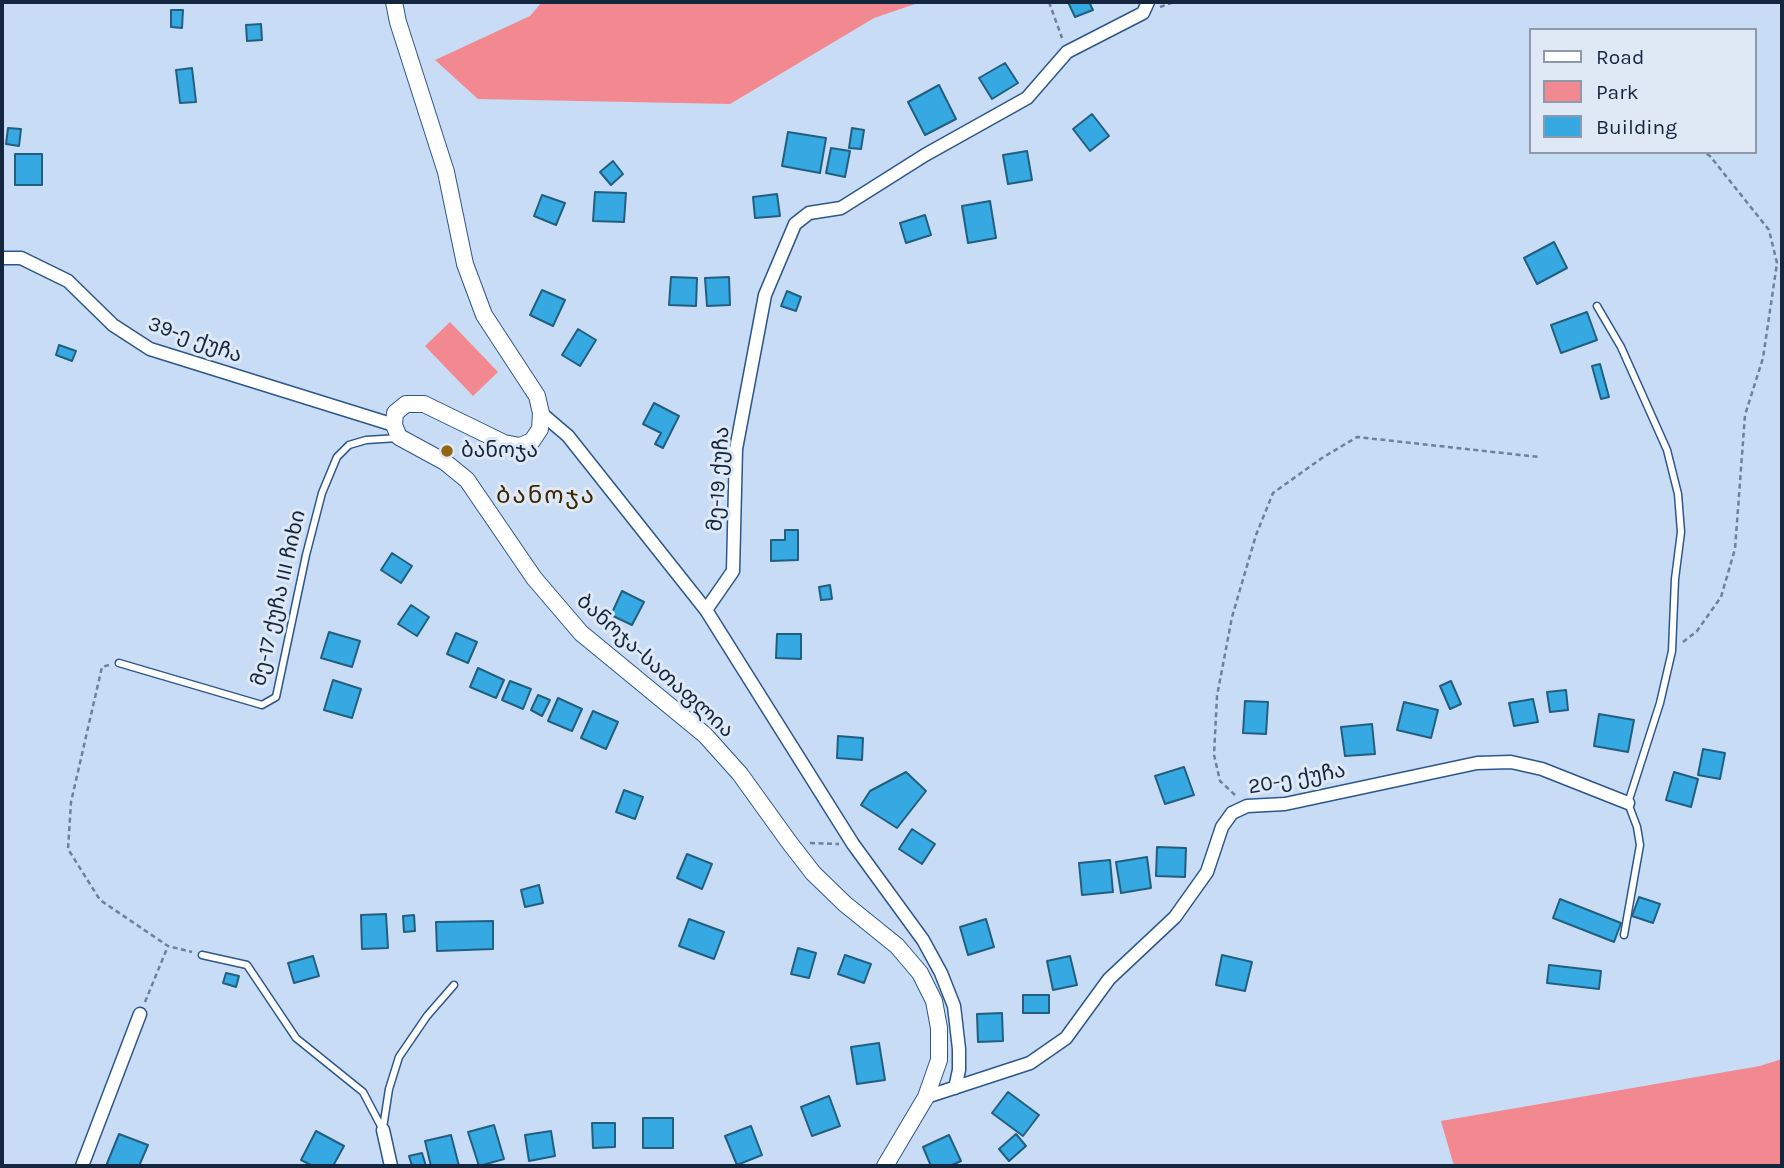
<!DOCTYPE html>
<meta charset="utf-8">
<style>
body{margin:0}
#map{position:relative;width:1784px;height:1168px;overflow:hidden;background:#c9dcf5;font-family:Karla,sans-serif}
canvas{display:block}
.frame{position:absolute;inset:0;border:4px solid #14263e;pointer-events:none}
.legend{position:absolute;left:1529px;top:28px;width:228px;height:126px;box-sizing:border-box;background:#dfe8f5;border:2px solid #8e9aac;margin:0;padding:9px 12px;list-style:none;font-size:21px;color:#14263e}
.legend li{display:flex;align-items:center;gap:14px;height:35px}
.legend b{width:35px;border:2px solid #8e9aac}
</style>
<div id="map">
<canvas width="1784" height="1168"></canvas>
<div class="frame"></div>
<ul class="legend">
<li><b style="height:9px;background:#fff"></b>Road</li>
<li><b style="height:19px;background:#f28890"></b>Park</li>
<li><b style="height:19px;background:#36a9e3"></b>Building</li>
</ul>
</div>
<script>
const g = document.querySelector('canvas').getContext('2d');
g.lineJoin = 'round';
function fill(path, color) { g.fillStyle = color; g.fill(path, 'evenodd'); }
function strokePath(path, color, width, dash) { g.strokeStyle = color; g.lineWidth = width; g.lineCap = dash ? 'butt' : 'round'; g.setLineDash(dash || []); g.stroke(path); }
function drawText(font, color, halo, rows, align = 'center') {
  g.font = font + ' Karla,"Noto Sans Georgian",sans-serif'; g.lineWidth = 6; g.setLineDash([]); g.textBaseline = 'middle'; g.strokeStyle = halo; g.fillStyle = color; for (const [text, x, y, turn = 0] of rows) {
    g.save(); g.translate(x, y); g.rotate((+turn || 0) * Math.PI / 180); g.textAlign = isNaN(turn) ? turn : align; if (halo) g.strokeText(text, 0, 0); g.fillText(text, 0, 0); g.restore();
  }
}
fill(new Path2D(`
 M542 2H921L874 18 730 104 478 99 435 60 530 16Z
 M450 322 498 372 473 396 425 346Z
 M1782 1059V1166H1454L1441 1121 1760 1066Z`), '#f28890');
const building = new Path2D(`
 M1068 2H1089L1093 10 1075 17Z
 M171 10H183L182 28 171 27Z
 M261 24 262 40 247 41 246 25Z
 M1005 63 1018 83 992 99 979 78Z
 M192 68 196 102 180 103 176 70Z
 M939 85 956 119 925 135 908 102Z
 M1092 114 1109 136 1090 151 1073 129Z
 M8 128 21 129 19 146 6 144Z
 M852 128 864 130 861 149 849 148Z
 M788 132 826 138 820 173 782 166Z
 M831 148 850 151 845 177 826 173Z
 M1027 151 1032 180 1008 184 1003 155Z
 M15 154H42V185H15Z
 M613 161 623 174 611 185 600 172Z
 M595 192 626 193 624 222 593 221Z
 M777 194 780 216 755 218 753 197Z
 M542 195 565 203 556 225 534 216Z
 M990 201 996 238 968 243 962 206Z
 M925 215 931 235 906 243 900 223Z
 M1554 242 1567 268 1537 284 1524 258Z
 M671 277 697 278 696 306 669 305Z
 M729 277 730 305 707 306 705 278Z
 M542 290 565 300 553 326 530 315Z
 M787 291 801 297 796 311 781 306Z
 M1587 312 1597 340 1561 353 1551 325Z
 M578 329 596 340 580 366 562 355Z
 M59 345 76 351 72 361 56 355Z
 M1600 364 1609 397 1601 399 1592 366Z
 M654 403 679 416 663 448 655 444 661 433 643 424Z
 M785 530H798V560L771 561V540H785Z
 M392 553 412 566 401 583 381 570Z
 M830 585 832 599 821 600 819 587Z
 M622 591 644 602 632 625 611 615Z
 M411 605 429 617 417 636 398 624Z
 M329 632 360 641 352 667 321 658Z
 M456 633 477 642 468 663 447 654Z
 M777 634H801V659L776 658Z
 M478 668 504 680 496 698 470 687Z
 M333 680 361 689 352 718 324 710Z
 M510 681 531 689 523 709 502 700Z
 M1451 681 1461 704 1450 709 1440 686Z
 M1566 690 1568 710 1550 712 1547 692Z
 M538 695 550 700 542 716 531 710Z
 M558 698 582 709 572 731 548 721Z
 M1533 699 1538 722 1514 726 1509 703Z
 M1245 701 1268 702 1266 734 1243 733Z
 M1404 702 1438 710 1431 738 1397 730Z
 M593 711 618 722 606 749 581 738Z
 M1599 714 1634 720 1628 752 1594 746Z
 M1372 724 1375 754 1345 756 1341 727Z
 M838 736 863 738 862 760 837 758Z
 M1703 749 1725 753 1720 779 1698 775Z
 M1184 767 1194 795 1165 804 1155 776Z
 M906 772 926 791 897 828 861 805 870 791Z
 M1674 772 1698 779 1691 807 1666 800Z
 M624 790 643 797 635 819 616 812Z
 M912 829 935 844 922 864 899 849Z
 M1157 847 1186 848 1185 877 1156 876Z
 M687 854 712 864 702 889 677 878Z
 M1147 857 1151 888 1121 893 1116 862Z
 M1110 860 1113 892 1082 895 1079 863Z
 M539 885 543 903 525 907 521 890Z
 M1639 897 1660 904 1653 923 1632 916Z
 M1560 899 1621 923 1614 942 1553 918Z
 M386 914 388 948 362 949 361 915Z
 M414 915 415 931 404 932 403 916Z
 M689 919 724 932 714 959 679 946Z
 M986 919 994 947 968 955 960 927Z
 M493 921V949L437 951 436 922Z
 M798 948 816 953 809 978 791 974Z
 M845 955 871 964 864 983 838 974Z
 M1222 955 1252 962 1245 991 1216 985Z
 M313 956 319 976 294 983 288 963Z
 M1070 956 1077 985 1053 990 1047 961Z
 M1549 965 1601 971 1599 989 1547 983Z
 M226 973 239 976 236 987 223 983Z
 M1023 995H1049V1013H1023Z
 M1002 1013 1003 1041 978 1042 977 1014Z
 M879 1043 885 1080 857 1084 851 1047Z
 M1008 1092 1039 1115 1023 1136 992 1113Z
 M829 1096 840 1126 812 1136 801 1107Z
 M643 1118H673V1148H643Z
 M592 1123H615V1147L593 1148Z
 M494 1125 504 1159 479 1166 468 1132Z
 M751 1126 762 1155 737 1165 725 1136Z
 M316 1131 344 1146 333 1166H313L301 1160Z
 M551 1131 555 1156 529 1161 525 1135Z
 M119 1134 148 1145 139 1166H106Z
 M1016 1134 1026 1146 1009 1161 999 1149Z
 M451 1135 459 1166H431L425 1141Z
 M949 1135 961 1161 950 1166H931L923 1147Z
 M422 1153 426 1166H412L409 1156Z`);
fill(building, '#36a9e3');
strokePath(building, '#225f7f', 2);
const service = new Path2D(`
 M1597 306 1621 347 1667 450 1678 494 1681 532 1675 579 1672 651 1660 703 1628 803 1637 827 1640 845 1624 935
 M119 663 262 705 276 697 306 555 322 493 337 457 349 445 366 440 398 438
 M202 955 247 965 296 1038 363 1092 383 1130
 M383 1128 389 1089 399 1057 427 1016 454 985`);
const minor = new Path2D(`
 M2 258H21L68 281 113 325 150 349 394 425
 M541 413 568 436 706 610
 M955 1088 959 1070V1049L954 1006 941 973 923 940 853 844 706 610 733 571 736 449 765 295 795 224 809 213 841 208 925 155 1027 98 1067 52 1143 13 1148 2
 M926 1097 1030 1063 1066 1038 1109 979 1175 917 1207 872 1222 827 1232 813 1247 806 1285 804 1477 763 1511 762 1542 769 1628 803
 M383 1130 391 1166
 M82 1166 140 1014`);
const tertiary = new Path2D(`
 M394 2 398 22 446 172 465 264 484 315 537 396 541 413 540 429 532 441 520 446 504 443 424 404H406L395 413 394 425 399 437 445 462 467 480 534 578 581 633 705 735 740 774 789 842 813 873 845 904 897 946 920 973 934 1001 939 1028V1060L926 1097 885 1166`);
strokePath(service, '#2c578d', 9);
strokePath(minor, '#2c578d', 15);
strokePath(tertiary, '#2c578d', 18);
strokePath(new Path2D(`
 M1049 2 1062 38
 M1160 7 1174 2
 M1683 642 1697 631 1721 597 1735 549 1745 415 1763 358 1777 263 1769 230 1710 156 1704 152
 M109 665 102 667 71 802 68 849 100 900 168 946 192 952
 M1235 795 1220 781 1214 755 1217 696 1232 617 1256 535 1273 493 1322 458 1357 437 1539 457
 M810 843 839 844
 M145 1002 168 946`), '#6e8199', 2.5, [5, 3.5]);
strokePath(service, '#fff', 6);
strokePath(minor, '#fff', 12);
strokePath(tertiary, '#fff', 16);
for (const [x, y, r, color] of [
 [447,451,7,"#946613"]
]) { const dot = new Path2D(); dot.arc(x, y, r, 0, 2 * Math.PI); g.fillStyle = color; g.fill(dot); strokePath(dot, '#dfe8f5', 2.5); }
drawText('21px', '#14263e', '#dfe8f5', [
 ["39-ე ქუჩა",195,340,20],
 ["მე-19 ქუჩა",719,479,-86],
 ["მე-17 ქუჩა III ჩიხი",279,598,-77],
 ["ბანოჯა-სათაფლია",655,666,42],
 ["20-ე ქუჩა",1297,779,-10]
]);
drawText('21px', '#14263e', '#dfe8f5', [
 ["ბანოჯა",461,451]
], 'left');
g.letterSpacing = '2px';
drawText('24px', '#3d2702', '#dfe8f5', [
 ["ბანოჯა",546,496]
]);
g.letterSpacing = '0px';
</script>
